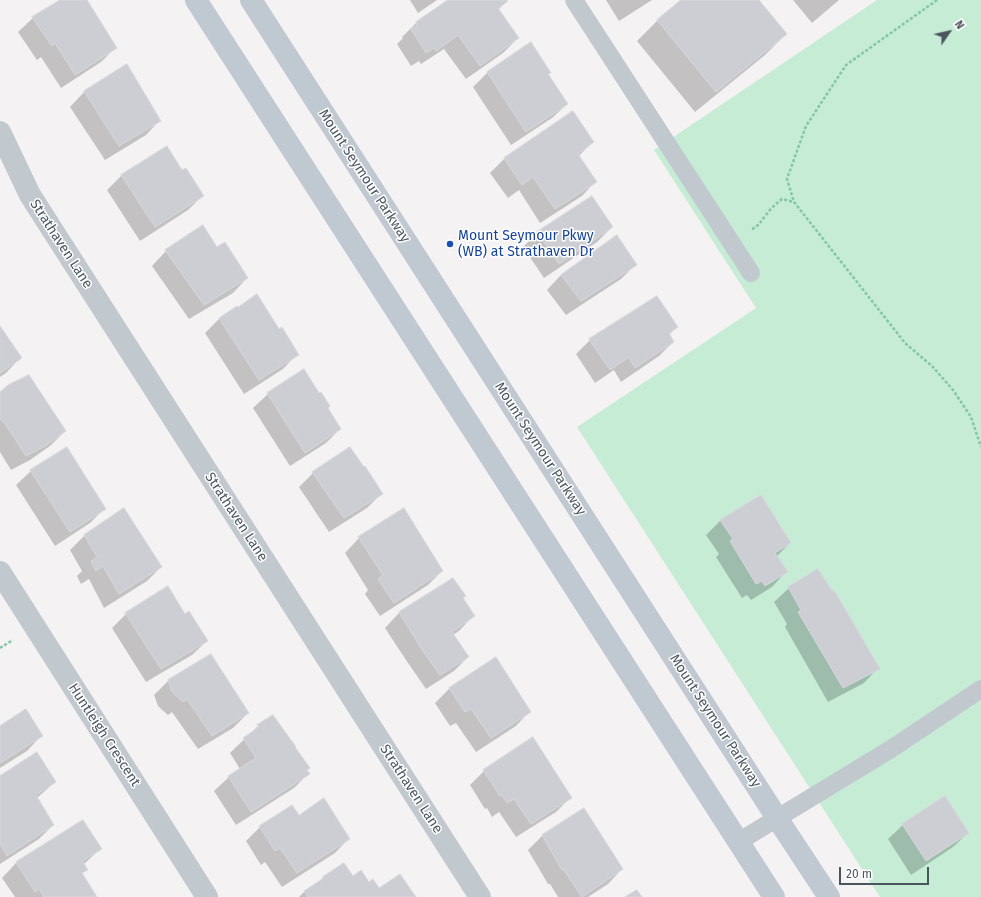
<!DOCTYPE html>
<style>
body{margin:0}
#map{position:relative;width:981px;height:897px;overflow:hidden;background:#f4f2f2;font-family:"Fira Sans",sans-serif}
canvas{display:block}
.north{position:absolute;left:929px;top:12px;width:40px;height:40px;-webkit-text-stroke:3px #fff;paint-order:stroke;rotate:56deg;font-size:11px;font-weight:700;line-height:16px;text-align:center;color:#4b555e}
.north::after{content:'';display:block;margin:auto;width:14px;height:18px;background:#4b555e;clip-path:polygon(50% 0,100% 100%,50% 72%,0 100%)}
.scale{position:absolute;left:839px;top:867px;width:90px;height:18px;box-sizing:border-box;border:2px solid #4b555e;border-top:0;padding-left:5px;font-size:12px;line-height:14px;white-space:nowrap;color:#4b555e;-webkit-text-stroke:3px #fff;paint-order:stroke}
</style>
<div id="map">
<canvas width="981" height="897"></canvas>
<div class="north">N</div>
<div class="scale">20 m</div>
</div>
<script>
const g = document.querySelector('canvas').getContext('2d');
g.lineJoin = 'round';
function fill(path, color) { g.fillStyle = color; g.fill(path, 'evenodd'); }
function strokePath(path, color, width, dash) { g.strokeStyle = color; g.lineWidth = width; g.lineCap = dash ? 'butt' : 'round'; g.setLineDash(dash || []); g.stroke(path); }
function drawText(font, color, halo, rows, align = 'center') {
  g.font = font + ' "Fira Sans",sans-serif'; g.lineWidth = 3; g.setLineDash([]); g.textBaseline = 'middle'; g.strokeStyle = halo; g.fillStyle = color; for (const [text, x, y, turn = 0] of rows) {
    g.save(); g.translate(x, y); g.rotate((+turn || 0) * Math.PI / 180); g.textAlign = isNaN(turn) ? turn : align; if (halo) g.strokeText(text, 0, 0); g.fillText(text, 0, 0); g.restore();
  }
}
fill(new Path2D(`
 M877 0H981V897H880L577 427 756 308 654 150Z`), '#c6ecd6');
fill(new Path2D(`
 M61 0H86L116 47 101 62 61 88 41 57 37 60 18 32 33 18Z
 M410 0H437L418 13Z
 M450 0H506L507 1 498 10 518 38 503 53 466 79 444 49 421 64 419 61 411 66 397 44 403 38 402 37 416 23Z
 M606 0H652L619 21Z
 M683 0H758L786 34 765 55 695 112 637 41 658 20Z
 M793 0H839L812 23Z
 M531 44 550 72 548 75 567 104 552 118 511 145 473 87 487 73Z
 M126 66 160 120 146 135 105 160 70 107 84 92Z
 M573 112 592 142 579 156 596 181 582 196 540 223 519 190 508 198 490 173 504 159Z
 M182 172 202 196 188 210 140 241 107 190 122 175Z
 M612 227 597 242 544 278 523 247 538 232Z
 M217 249 247 278 233 293 189 319 152 266 166 251Z
 M635 265 621 279 566 315 547 290 561 275Z
 M237 307 279 330 297 354 283 369 244 394 205 333 219 319Z
 M0 327 20 358 6 373 0 377Z
 M677 327 669 335 673 342 659 356 621 382 614 370 595 383 576 354 590 340Z
 M0 393 65 431 50 446 30 460 11 470 0 452Z
 M268 394 327 408 340 429 326 443 290 466 253 408Z
 M31 471 104 509 90 523 55 546 16 485Z
 M313 473 381 494 367 508 329 532 299 487Z
 M761 496 790 543 776 557 786 572 772 587 751 600 747 595 742 598 716 557 719 554 706 535 720 521Z
 M124 510 161 567 147 581 104 608 89 579 81 584 77 576 82 571 70 550 84 536Z
 M359 538 442 571 428 585 380 616 365 594 368 590 345 553Z
 M453 580 462 598 473 616 459 631 453 635 468 657 454 671 426 689 406 660 385 628 399 613Z
 M789 588 878 668 864 683 828 702 785 627 787 624 774 602Z
 M126 614 207 641 192 655 146 682 112 628Z
 M169 680 248 713 233 728 198 749 172 712 168 715 158 706 154 695Z
 M449 689 530 711 516 726 476 752 456 723 450 726 435 703Z
 M258 726 309 773 294 788 236 825 214 791 229 777 240 769 230 753Z
 M0 728 41 736 27 751 0 768Z
 M484 771 570 798 556 812 516 837 499 812 492 817 487 808 485 809 470 785Z
 M0 777 55 782 37 798 53 825 39 839 0 864Z
 M584 810 622 869 608 884 588 897H558L550 884H548L528 850 542 836Z
 M299 816 349 838 335 853 282 887 265 862 261 865 246 841 260 827Z
 M82 821 100 849 83 865 86 869 81 874 96 897H15L2 878 16 863Z
 M903 825 968 833 953 847 911 875 888 839Z
 M343 864 352 878 369 883 379 889 414 897H299L305 891 317 884 323 877Z`), '#0003');
const building = new Path2D(`
 M60 0H87L117 48 75 75 55 43 52 46 32 17Z
 M448 0H507L508 1 498 8 519 38 480 66 458 35 436 51 434 48 426 53 411 29 417 25 416 22Z
 M681 0H759L787 34 716 92 657 20Z
 M531 42 551 73 548 74 568 104 526 132 487 72Z
 M127 64 161 121 119 146 84 91Z
 M573 111 594 142 578 154 597 182 555 209 533 177 522 185 504 158Z
 M167 146 182 170 186 168 204 196 155 227 121 175Z
 M592 196 613 227 559 264 537 232Z
 M203 225 217 247 225 242 248 278 204 305 165 250Z
 M617 235 637 265 581 301 561 275Z
 M257 294 279 329 282 327 299 355 259 380 219 318 237 306 238 307Z
 M657 296 678 327 669 333 674 342 635 368 629 357 610 370 589 339Z
 M0 326 22 358 0 373Z
 M304 369 319 393 321 392 330 406 328 408 341 429 305 453 267 393Z
 M29 375 66 431 45 446 26 456 6 425 0 419V392L8 385Z
 M67 447 106 509 70 532 30 470Z
 M350 447 364 467 365 466 383 494 344 518 312 472Z
 M761 495 791 543 775 553 788 572 765 586 762 581 756 584 730 541 733 539 720 520Z
 M124 508 162 567 119 594 103 566 96 571 91 561 97 557 84 535Z
 M404 508 443 571 394 603 378 579 383 575 358 537Z
 M818 569 832 591 834 590 880 669 843 688 798 612 801 610 788 587Z
 M453 578 466 596 463 598 475 616 452 632 469 657 440 675 423 651 399 612Z
 M168 586 185 614 189 611 208 641 161 669 125 613Z
 M211 654 249 713 212 736 187 699 183 702 172 692 168 680Z
 M496 657 531 712 491 738 471 709 465 712 449 688Z
 M26 709 43 736 0 763V726Z
 M273 715 296 747H295L310 768 307 770 310 774 251 812 228 776 256 758 243 738 259 727 257 725Z
 M533 737 572 798 531 824 514 799 507 803 502 795 500 796 483 770Z
 M37 752 56 782 36 795 54 825 7 856 0 844V776Z
 M945 796 969 833 926 861 902 824Z
 M324 798 350 839 297 873 280 848 275 851 259 826 292 805 299 815Z
 M584 808 623 869 582 897 564 870H562L542 835Z
 M83 820 102 849 82 861 88 870 82 873 97 897H44L39 889 35 892 16 862Z
 M344 863 353 876 361 870 369 882 373 879 379 888 400 874 416 897H308L304 891 324 878 323 877Z
 M637 890 642 897H625Z`);
fill(building, '#ccced4');
strokePath(building, '#d7d8dc', 1);
strokePath(new Path2D(`
 M937 0 846 65 806 126 787 179 794 202 905 343 932 366 953 390 971 417 981 447
 M752 229C759 226 761 221 766 215 770 209 776 204 782 199L794 202
 M0 648 13 640`), '#81c7a6', 2.5, [3, 2]);
strokePath(new Path2D(`
 M574 0 751 273
 M738 842 891 749 981 689`), '#c1c9cf', 18);
strokePath(new Path2D(`
 M0 132 30 195 480 897
 M0 572 207 897`), '#c1c9cf', 22);
strokePath(new Path2D(`
 M196 0 774 897
 M251 0 777 818 829 897`), '#c0c8d1', 22);
for (const [x, y, r, color] of [
 [450,244,4,"#1a4fb4"]
]) { const dot = new Path2D(); dot.arc(x, y, r, 0, 2 * Math.PI); g.fillStyle = color; g.fill(dot); strokePath(dot, '#fff', 1.5); }
drawText('14px', '#4b555e', '#fff', [
 ["Mount Seymour Parkway",364,176,57],
 ["Strathaven Lane",61,244,57],
 ["Mount Seymour Parkway",540,449,57],
 ["Strathaven Lane",236,517,57],
 ["Mount Seymour Parkway",715,721,57],
 ["Huntleigh Crescent",104,735,57],
 ["Strathaven Lane",411,789,57]
]);
drawText('14px', '#164399', '#fff', [
 ["Mount Seymour Pkwy",458,236],
 ["(WB) at Strathaven Dr",458,252]
], 'left');
</script>
